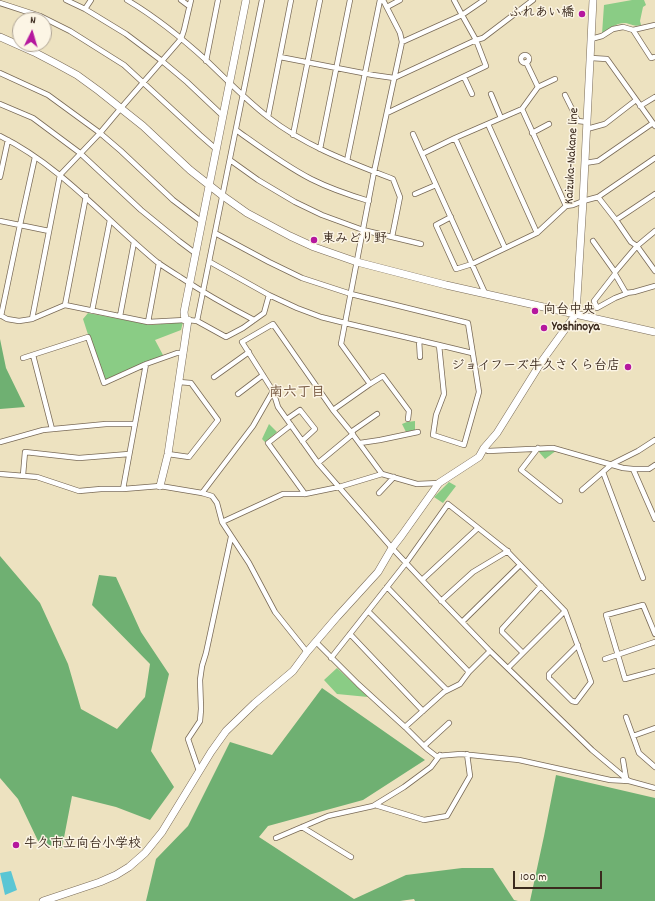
<!DOCTYPE html>
<meta charset="utf-8">
<style>
body{margin:0}
#map{position:relative;width:655px;height:901px;overflow:hidden;background:#ede2c0;font-family:Dekko,sans-serif}
canvas{display:block}
.north{position:absolute;left:12px;top:12px;width:40px;height:40px;box-sizing:border-box;background:#fcf5e5;border:1px solid #afa495;border-radius:50%;rotate:5deg;font-size:11px;font-weight:700;line-height:16px;text-align:center;color:#3b2a1e}
.north::after{content:'';display:block;margin:auto;width:14px;height:18px;background:#b5179e;clip-path:polygon(50% 0,100% 100%,50% 72%,0 100%)}
.scale{position:absolute;left:513px;top:871px;width:89px;height:18px;box-sizing:border-box;border:2px solid #3b2a1e;border-top:0;padding-left:5px;font-size:12px;line-height:14px;white-space:nowrap;color:#3b2a1e;-webkit-text-stroke:3px #fcf5e5;paint-order:stroke}
</style>
<div id="map">
<canvas width="655" height="901"></canvas>
<div class="north">N</div>
<div class="scale">100 m</div>
</div>
<script>
const g = document.querySelector('canvas').getContext('2d');
g.lineJoin = 'round';
function fill(path, color) { g.fillStyle = color; g.fill(path, 'evenodd'); }
function strokePath(path, color, width, dash) { g.strokeStyle = color; g.lineWidth = width; g.lineCap = dash ? 'butt' : 'round'; g.setLineDash(dash || []); g.stroke(path); }
function drawText(font, color, halo, rows, align = 'center') {
  g.font = font + ' Dekko,"Klee One",sans-serif'; g.lineWidth = 3; g.setLineDash([]); g.textBaseline = 'middle'; g.strokeStyle = halo; g.fillStyle = color; for (const [text, x, y, turn = 0] of rows) {
    g.save(); g.translate(x, y); g.rotate((+turn || 0) * Math.PI / 180); g.textAlign = isNaN(turn) ? turn : align; if (halo) g.strokeText(text, 0, 0); g.fillText(text, 0, 0); g.restore();
  }
}
fill(new Path2D(`
 M632 0H644L646 5 643 7 640 21 641 25C633 27 632 24 625 23 616 23 608 29 602 34L604 5Z
 M88 313 151 325 183 322 181 330 155 340 163 355 161 358 103 381 83 319Z
 M415 421V430L406 432 402 424 407 422Z
 M269 424 277 432 265 442 262 439Z
 M540 449 557 450 545 459 539 452Z
 M449 482 456 486 443 503 434 497Z
 M337 668 368 697 337 694 324 680Z`), '#8acc85');
fill(new Path2D(`
 M0 339 6 368 25 407 0 409Z
 M0 556 40 603 68 664 81 709 117 729 145 697 150 664 92 605 99 575 116 577 141 632 169 674 151 751 174 787 150 820 116 807 72 796 62 848 39 843 18 799 0 778Z
 M322 688 425 760 363 800 268 826 259 837 354 899 406 875 462 868H493L514 900 518 901H415L414 899 400 901H146L156 859 188 826 230 742 272 755Z
 M556 775 655 798V901H530L544 836Z`), '#6fb072');
fill(new Path2D(`
 M11 871 17 890 5 895 0 873Z`), '#5ac6d4');
const street = new Path2D(`
 M66 0 85 9 91 0
 M127 0C154 16 184 40 207 61 227 80 246 100 268 117 305 146 349 162 393 179L400 197 392 237
 M181 0 189 6
 M383 0 400 33 402 42 374 172 341 344 370 384 383 376 409 411 408 419
 M454 0 462 15 484 0
 M0 3 40 16 70 31 124 65 200 135 216 149
 M387 7 400 0
 M85 9 126 34 162 61 187 82 223 116
 M633 30 655 25
 M591 39 602 36 613 29 623 27 633 30 651 58 655 57
 M521 59a4 4 0 1 1 8 0a4 4 0 1 1-8 0Z
 M280 57 373 75 394 78 476 40 483 38 533 0
 M591 58 607 59 655 126
 M206 61 218 0
 M0 73 48 95 100 133 121 151 173 200 202 222
 M464 77 472 94
 M538 87 555 79
 M491 94 501 118
 M565 95 578 121 587 122
 M0 104 33 118 80 153 141 210 179 241 195 253
 M640 106 655 97
 M522 109 566 206
 M387 113 486 66 476 40 462 15 402 42
 M268 117 291 0
 M488 124 537 233
 M587 129 605 124 636 100
 M236 130C260 147 284 165 311 179 329 188 349 195 369 201
 M532 133 549 124
 M413 134 422 154
 M293 135 320 0
 M0 136C61 166 105 219 157 262 164 267 172 272 180 277 204 293 229 307 254 320
 M455 138 505 248
 M320 149 350 0
 M230 160 258 180 295 202 322 215 363 230 421 244
 M347 161 380 0
 M585 163 598 161 653 123
 M0 177 8 140
 M415 194 436 185
 M598 197 616 220 631 242 637 246 655 271
 M451 217 436 225 456 269 472 264 537 233 566 206 573 205 583 201 598 197 655 158
 M616 220 655 194
 M0 221 49 231
 M655 231 637 246 615 272V274L626 293 634 292 655 286
 M593 241 615 272
 M210 262 269 295
 M615 274 594 301 597 308 615 298 628 293
 M485 293 422 154 455 138 522 109 538 87 526 62
 M65 305 86 196
 M92 311 110 220
 M0 315 7 319 19 321 32 319 65 305 148 322 185 320
 M1 316 20 225 35 157
 M120 316 134 242
 M32 319 60 175 100 133 121 108 181 39 184 30 191 0
 M188 320 197 321 226 337 243 328 264 313 269 295 297 308 321 317 345 323 439 345 444 394 436 415 433 435 464 445 479 392 468 323 351 294 302 278 269 262 215 233
 M197 321 262 0
 M148 322 159 263
 M419 340 420 357
 M439 345 472 353
 M33 355 52 429
 M23 358 88 337 104 383 146 364 177 353H184
 M214 377 249 352
 M273 391 278 407 318 463 392 548 437 596 490 651 592 750 629 781
 M238 394 263 375
 M333 410 370 384
 M287 419 300 410 315 429 302 441
 M291 425 268 443 305 494
 M351 432 377 414
 M0 442 43 430 106 424H135
 M360 443 380 440 418 432
 M484 448 488 451 553 448 623 468 633 469H649L655 465
 M538 448 521 470 560 501
 M168 454 189 457 218 420 191 383 179 382
 M318 463 353 434
 M633 469 655 519
 M603 472 643 578
 M0 474 37 477 79 491 101 489H123L160 486 202 493 212 496 217 503 222 522 249 563 275 612 307 652
 M23 475 25 452 79 458 129 454
 M123 489 146 364
 M582 490 612 464 638 451 655 440
 M202 493 253 426 273 391 242 342 273 324 333 410 351 432 382 474 417 484 439 483
 M379 493 394 477
 M222 522 283 494H305L339 487 382 474
 M422 580 478 528
 M387 587 469 672
 M441 601 473 572 508 551
 M368 611 447 690
 M462 622 520 565
 M350 634 423 711
 M655 634 643 605 606 615 625 679 655 671
 M316 642 358 684 405 727 427 749 436 756 461 754 519 760 610 780 629 781 655 788
 M523 653 502 632V629L541 586
 M331 658 406 563 448 504 506 550 565 611 591 682 576 702 572 701 549 678V674L578 645
 M605 659 655 642
 M508 668 565 611
 M626 717 639 753 655 767
 M405 727 444 692 460 684 469 672 490 651
 M633 736 655 728
 M424 746 449 723
 M623 760 626 778
 M199 771 188 739 200 721 201 709 200 680 202 666 206 653 231 537
 M375 805 424 820 447 816 470 776 467 754
 M302 827 351 857
 M276 838 328 816 373 806 404 787 431 767 440 755`);
const secondary = new Path2D(`
 M0 37 34 52 55 63 77 75 99 91 143 126 190 170 223 196 247 213 290 236 314 247 357 262 446 285 655 332
 M576 314 583 201 593 0
 M160 486 168 454 188 320H185L184 312 246 0
 M43 901 100 882 116 875 129 867 145 853 162 832 211 752 226 731 255 703 293 671 307 652 337 617 378 572 392 548 402 535 439 483 479 457 484 448 497 433 542 361 576 314`);
strokePath(street, '#796a57', 6);
strokePath(secondary, '#796a57', 8);
strokePath(street, '#fff', 4.5);
strokePath(secondary, '#fff', 7);
for (const [x, y, r, color] of [
 [582,14,4,"#b5179e"],
 [314,240,4,"#b5179e"],
 [535,311,4,"#b5179e"],
 [544,328,4,"#b5179e"],
 [628,367,4,"#b5179e"],
 [16,845,4,"#b5179e"]
]) { const dot = new Path2D(); dot.arc(x, y, r, 0, 2 * Math.PI); g.fillStyle = color; g.fill(dot); strokePath(dot, '#fcf5e5', 1.5); }
drawText('bold 13px', '#3b2a1e', '#fcf5e5', [
 ["ふれあい橋",574,14,"right"],
 ["東みどり野",322,240],
 ["向台中央",543,311],
 ["Yoshinoya",552,328],
 ["ジョイフーズ牛久さくら台店",620,367,"right"],
 ["牛久市立向台小学校",24,845]
], 'left');
drawText('13px', '#3b2a1e', '#fcf5e5', [
 ["Kaizuka-Nakane line",573,156,-87]
]);
drawText('bold 14px', '#74563e', '#fcf5e5', [
 ["南六丁目",297,394]
]);
</script>
